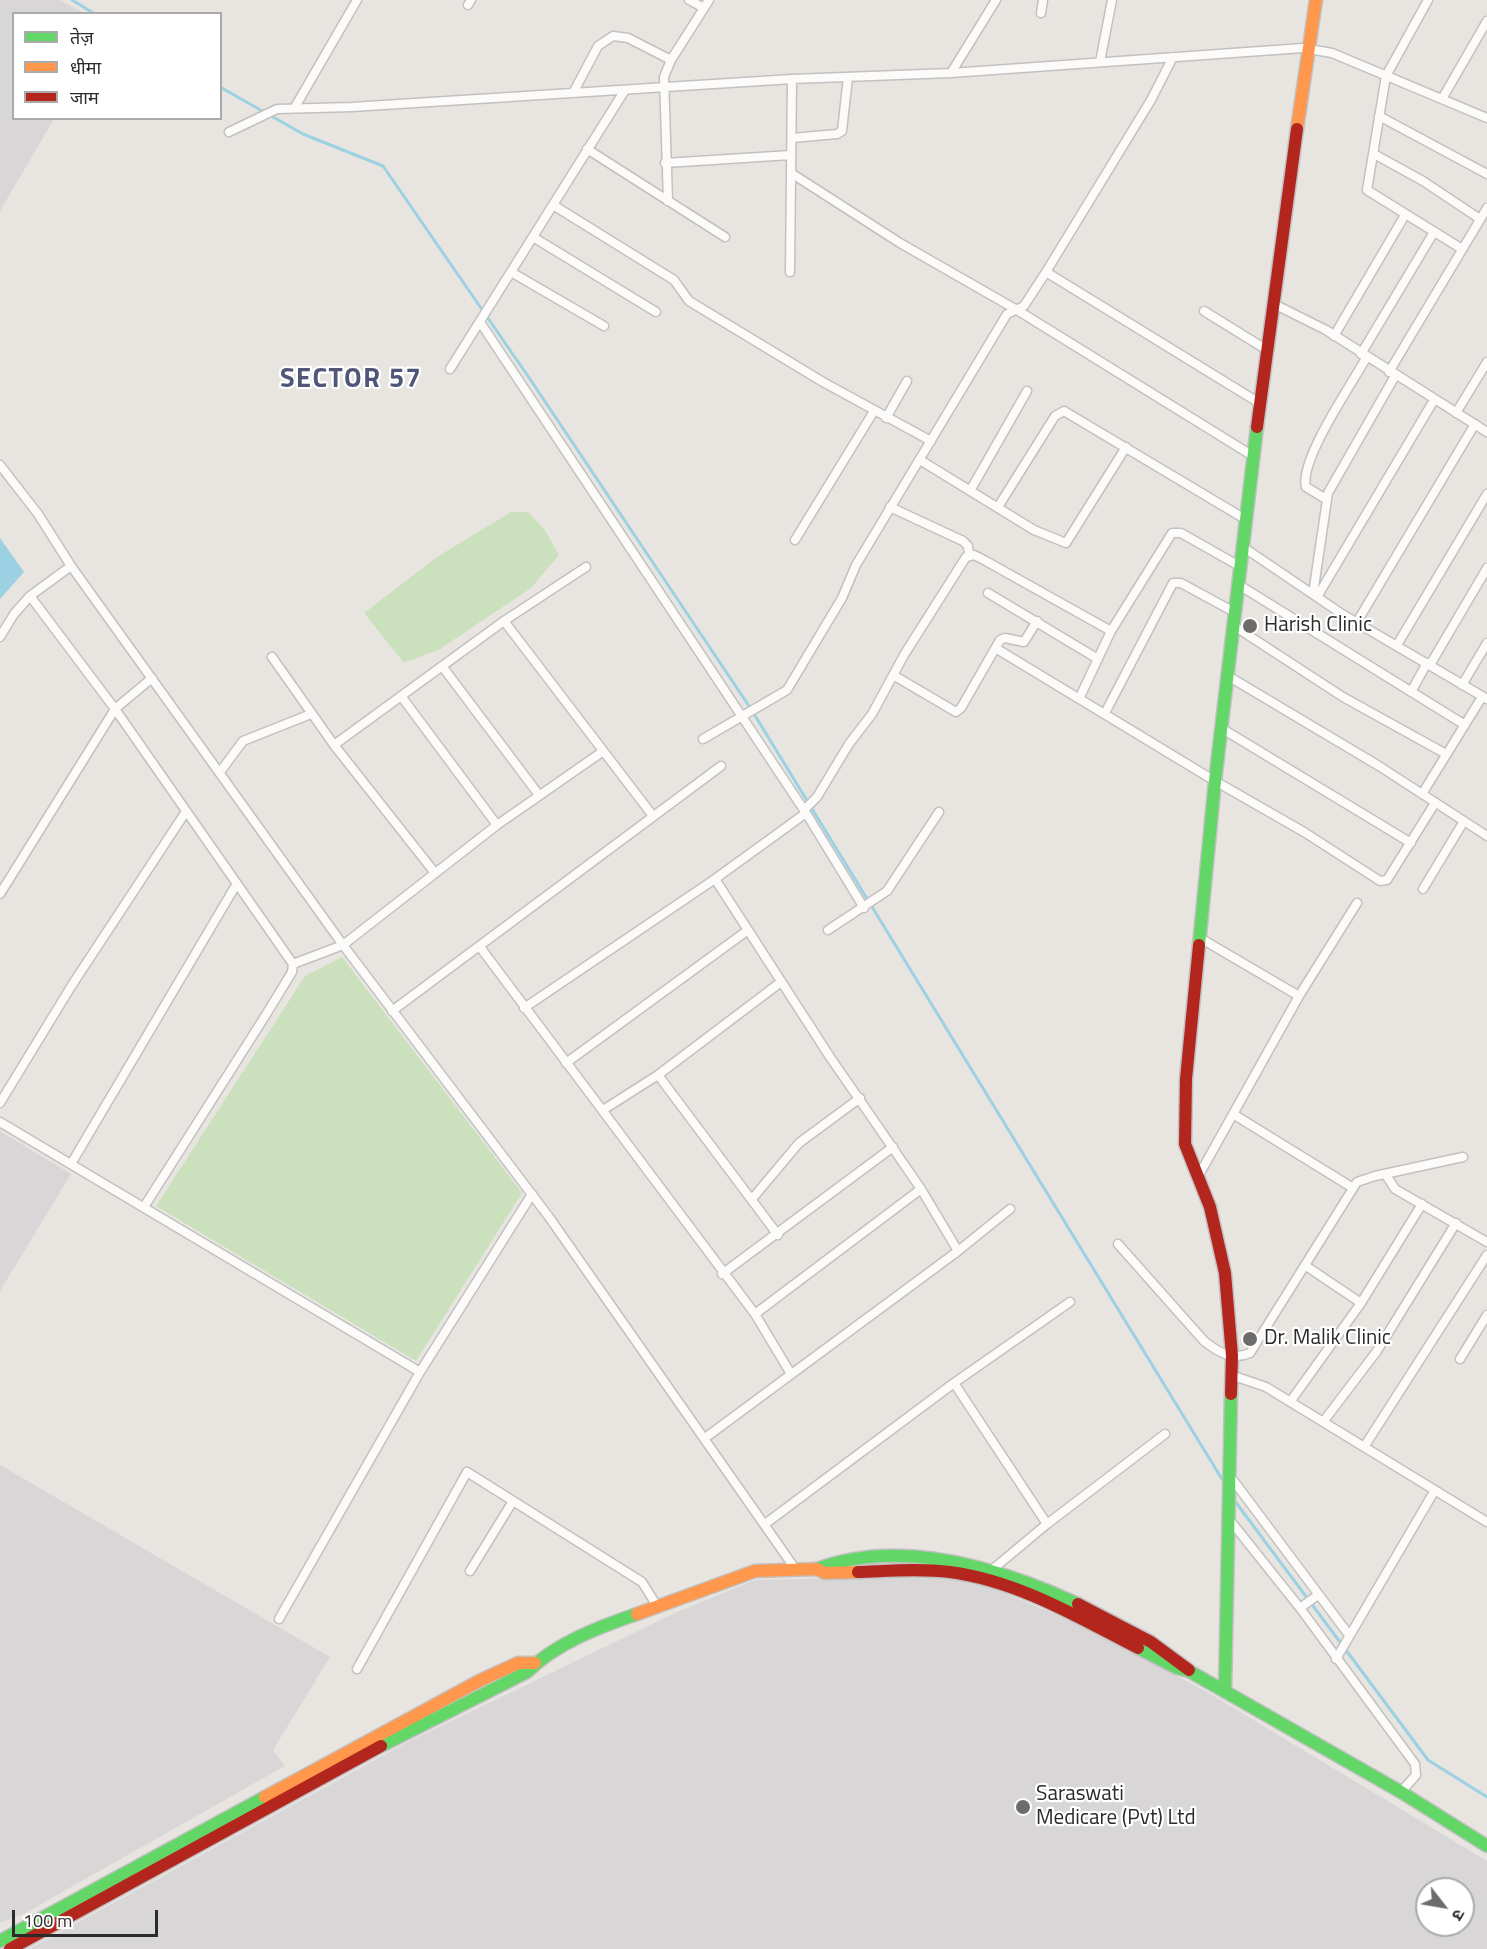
<!DOCTYPE html>
<meta charset="utf-8">
<style>
body{margin:0}
#map{position:relative;width:1487px;height:1949px;overflow:hidden;background:#e8e5e1;font-family:"Titillium Web","Noto Sans Devanagari",sans-serif}
canvas{display:block}
.legend{position:absolute;left:12px;top:12px;width:210px;height:108px;box-sizing:border-box;background:#fff;border:2px solid #aaa;margin:0;padding:8px 10px;list-style:none;font-size:18px;color:#2b2b2b}
.legend li{display:flex;align-items:center;gap:12px;height:30px}
.legend b{width:30px;border:2px solid #aaa}
.north{position:absolute;left:1415px;top:1877px;width:60px;height:60px;box-sizing:border-box;background:#fff;border:2px solid #aaa;border-radius:50%;rotate:121deg;font-size:16px;font-weight:700;line-height:24px;text-align:center;color:#2b2b2b}
.north::after{content:'';display:block;margin:auto;width:21px;height:27px;background:#6d6c6b;clip-path:polygon(50% 0,100% 100%,50% 72%,0 100%)}
.scale{position:absolute;left:12px;top:1910px;width:146px;height:27px;box-sizing:border-box;border:3px solid #2b2b2b;border-top:0;padding-left:8px;font-size:18px;line-height:21px;white-space:nowrap;color:#2b2b2b;-webkit-text-stroke:4px #fff;paint-order:stroke}
</style>
<div id="map">
<canvas width="1487" height="1949"></canvas>
<ul class="legend">
<li><b style="height:8px;background:#63d668"></b>तेज़</li>
<li><b style="height:8px;background:#ff974d"></b>धीमा</li>
<li><b style="height:8px;background:#b3261e"></b>जाम</li>
</ul>
<div class="north">उ</div>
<div class="scale">100 m</div>
</div>
<script>
const g = document.querySelector('canvas').getContext('2d');
g.lineJoin = 'round';
function fill(path, color) { g.fillStyle = color; g.fill(path, 'evenodd'); }
function strokePath(path, color, width, dash) { g.strokeStyle = color; g.lineWidth = width; g.lineCap = dash ? 'butt' : 'round'; g.setLineDash(dash || []); g.stroke(path); }
function drawText(font, color, halo, rows, align = 'center') {
  g.font = font + ' "Titillium Web",sans-serif'; g.lineWidth = 4.5; g.setLineDash([]); g.textBaseline = 'middle'; g.strokeStyle = halo; g.fillStyle = color; for (const [text, x, y, turn = 0] of rows) {
    g.save(); g.translate(x, y); g.rotate((+turn || 0) * Math.PI / 180); g.textAlign = isNaN(turn) ? turn : align; if (halo) g.strokeText(text, 0, 0); g.fillText(text, 0, 0); g.restore();
  }
}
fill(new Path2D(`
 M0 0H60L84 13 14 14V118L54 119 0 211Z
 M0 1131 71 1174 0 1291Z
 M0 1465 330 1657 273 1750 285 1766 27 1912 0 1923Z
 M880 1577 969 1578 1087 1628 1207 1692 1487 1861V1949H29L406 1743 677 1612 755 1580ZM1427 1889H1463V1925H1427Z`), '#d9d6d8');
fill(new Path2D(`
 M511 512H528L545 530 559 555 531 588 440 649 404 663 364 613 437 557Z
 M342 957 522 1193 416 1361 156 1206 305 976Z`), '#cbe1bd');
fill(new Path2D(`
 M0 538 24 572 0 599Z`), '#9bd1e3');
strokePath(new Path2D(`
 M72 0 95 14
 M220 87 303 134 383 166 532 382 751 709 1225 1484
 M1234 1500 1428 1760 1487 1797`), '#9bd1e3', 3);
const street = new Path2D(`
 M689 0 704 8
 M1428 0 1386 76 1367 190 1462 249
 M468 5 471 0
 M1041 13 1043 0
 M1100 62 1112 0
 M951 73 996 0
 M573 93 598 46 613 36 628 38 671 60
 M1442 99 1487 21
 M295 107 357 0
 M1379 116 1487 174
 M229 132 277 109 352 107 792 79 951 73 1303 48 1332 53 1487 118
 M792 138 837 134 842 131 848 77
 M587 149 725 237
 M1374 154 1423 181 1480 219
 M665 163 791 155
 M791 173 900 243 1017 310 1253 456
 M668 201 664 77 671 60 709 0
 M553 205 674 280 689 301 823 382 931 441
 M533 237 656 312
 M511 272 604 326
 M790 272 792 79
 M1046 272 1261 404
 M1274 304 1326 330 1487 432
 M1204 311 1267 350
 M480 322 806 813 864 908
 M1334 336 1405 215
 M1361 354 1434 232
 M450 369 625 90
 M1389 372 1487 208
 M1456 413 1487 362
 M886 418 907 381
 M920 460 1034 530 1066 543 1126 447
 M0 465 38 514 71 566 343 945 549 1217 796 1570
 M970 491 1027 391
 M1326 499 1306 487C1299 460 1352 384 1366 358
 M890 507 963 541 968 546 969 555
 M998 507 1055 416 1064 411 1245 519
 M795 540 874 411
 M1243 547 1342 614 1487 699
 M1239 585 1465 725
 M988 593 1098 659
 M1313 594 1328 493 1395 376
 M30 596 71 566
 M1317 597 1434 400
 M504 621 653 816
 M1357 622 1475 424
 M1234 626 1343 697 1446 754
 M0 637 14 614 30 596 115 709 293 964 292 972 267 1013 144 1207
 M1397 645 1487 494
 M997 649 1215 781 1304 832 1380 881 1387 880 1435 803
 M272 657 334 745 435 873
 M1430 665 1487 568
 M442 666 539 795
 M893 675 956 712 961 708 1000 640 1005 638 1024 642 1037 621
 M1228 676 1379 766 1487 836
 M1462 685 1487 643
 M1411 692 1427 663
 M401 696 497 825
 M1079 699 1111 631 1172 533H1181L1241 567
 M1105 713 1173 583H1181L1236 613
 M1221 728 1411 843
 M703 739 787 690 842 598 856 565 1007 314 1024 306 1046 272 1151 100 1173 57
 M334 745 504 621 586 567
 M220 772 243 741 311 714
 M1422 794 1482 697
 M804 810 817 797 849 744 872 714 904 655 966 557 974 555 984 560 1111 631
 M715 879 830 1057 921 1189 958 1251
 M1423 889 1464 821
 M0 894 115 709 152 678
 M828 930 887 891 939 812
 M1200 938 1299 996 1357 903
 M480 947 755 1314 791 1374
 M293 964 343 945 497 825 602 752
 M524 1008 715 879 806 813
 M392 1011 721 766
 M566 1063 748 930
 M658 1075 778 1235
 M0 1103 72 985 185 813
 M603 1110 658 1075 781 982
 M1233 1114 1353 1188
 M0 1122 420 1372
 M71 1164 236 885
 M1199 1175 1299 996
 M1386 1175 1395 1189 1487 1242
 M752 1199 799 1143 860 1098
 M1118 1244 1204 1341C1218 1352 1232 1361 1250 1353L1357 1182 1375 1176 1463 1157
 M1306 1266 1361 1303
 M722 1274 893 1147
 M755 1314 921 1189
 M1460 1359 1487 1315
 M1231 1375 1266 1387 1487 1522
 M954 1383 1047 1524
 M1290 1402 1361 1303 1422 1204
 M1323 1422 1377 1351 1456 1223
 M705 1438 958 1251 1010 1209
 M1364 1447 1487 1255
 M1230 1476 1349 1635
 M1229 1519 1300 1608 1415 1764 1416 1775 1401 1792
 M765 1524 954 1383 1070 1302
 M993 1569 1047 1524 1165 1434
 M470 1571 513 1501
 M1300 1608 1318 1595
 M279 1619 420 1372 532 1194
 M1336 1659 1435 1490
 M357 1669 467 1472 642 1582 657 1606`);
const fast = new Path2D(`
 M1199 945 1215 781 1257 427
 M817 1569C901 1537 1000 1568 1078 1604
 M1138 1648 1177 1668 1189 1671 1401 1792 1487 1846
 M1225 1691 1231 1394
 M381 1746 527 1672C556 1643 599 1627 637 1614
 M0 1941 265 1797`);
const slow = new Path2D(`
 M1297 129 1316 0
 M637 1614 755 1571 817 1569 825 1573 858 1572
 M265 1797 479 1681 518 1663H535`);
const jam = new Path2D(`
 M1257 427 1297 129
 M1199 945 1186 1079 1185 1144 1210 1207 1225 1273 1232 1356 1231 1394
 M858 1572C888 1571 920 1568 950 1572 1018 1581 1078 1617 1138 1648
 M1078 1604 1151 1642 1189 1670
 M10 1949 381 1746`);
strokePath(street, '#c2c1c1', 11);
strokePath(fast, '#c2c1c1', 15);
strokePath(slow, '#c2c1c1', 15);
strokePath(jam, '#c2c1c1', 15);
strokePath(street, '#fcfbfa', 8);
strokePath(fast, '#63d668', 12);
strokePath(slow, '#ff974d', 12);
strokePath(jam, '#b3261e', 12);
for (const [x, y, r, color] of [
 [1250,626,8,"#6d6c6b"],
 [1250,1339,8,"#6d6c6b"],
 [1023,1807,8,"#6d6c6b"]
]) { const dot = new Path2D(); dot.arc(x, y, r, 0, 2 * Math.PI); g.fillStyle = color; g.fill(dot); strokePath(dot, '#fff', 2); }
drawText('21px', '#2b2b2b', '#fff', [
 ["Harish Clinic",1264,626],
 ["Dr. Malik Clinic",1264,1339],
 ["Saraswati",1036,1795],
 ["Medicare (Pvt) Ltd",1036,1819]
], 'left');
g.letterSpacing = '1.5px';
drawText('bold 27px', '#4f5678', '#fff', [
 ["SECTOR 57",351,380]
]);
g.letterSpacing = '0px';
</script>
